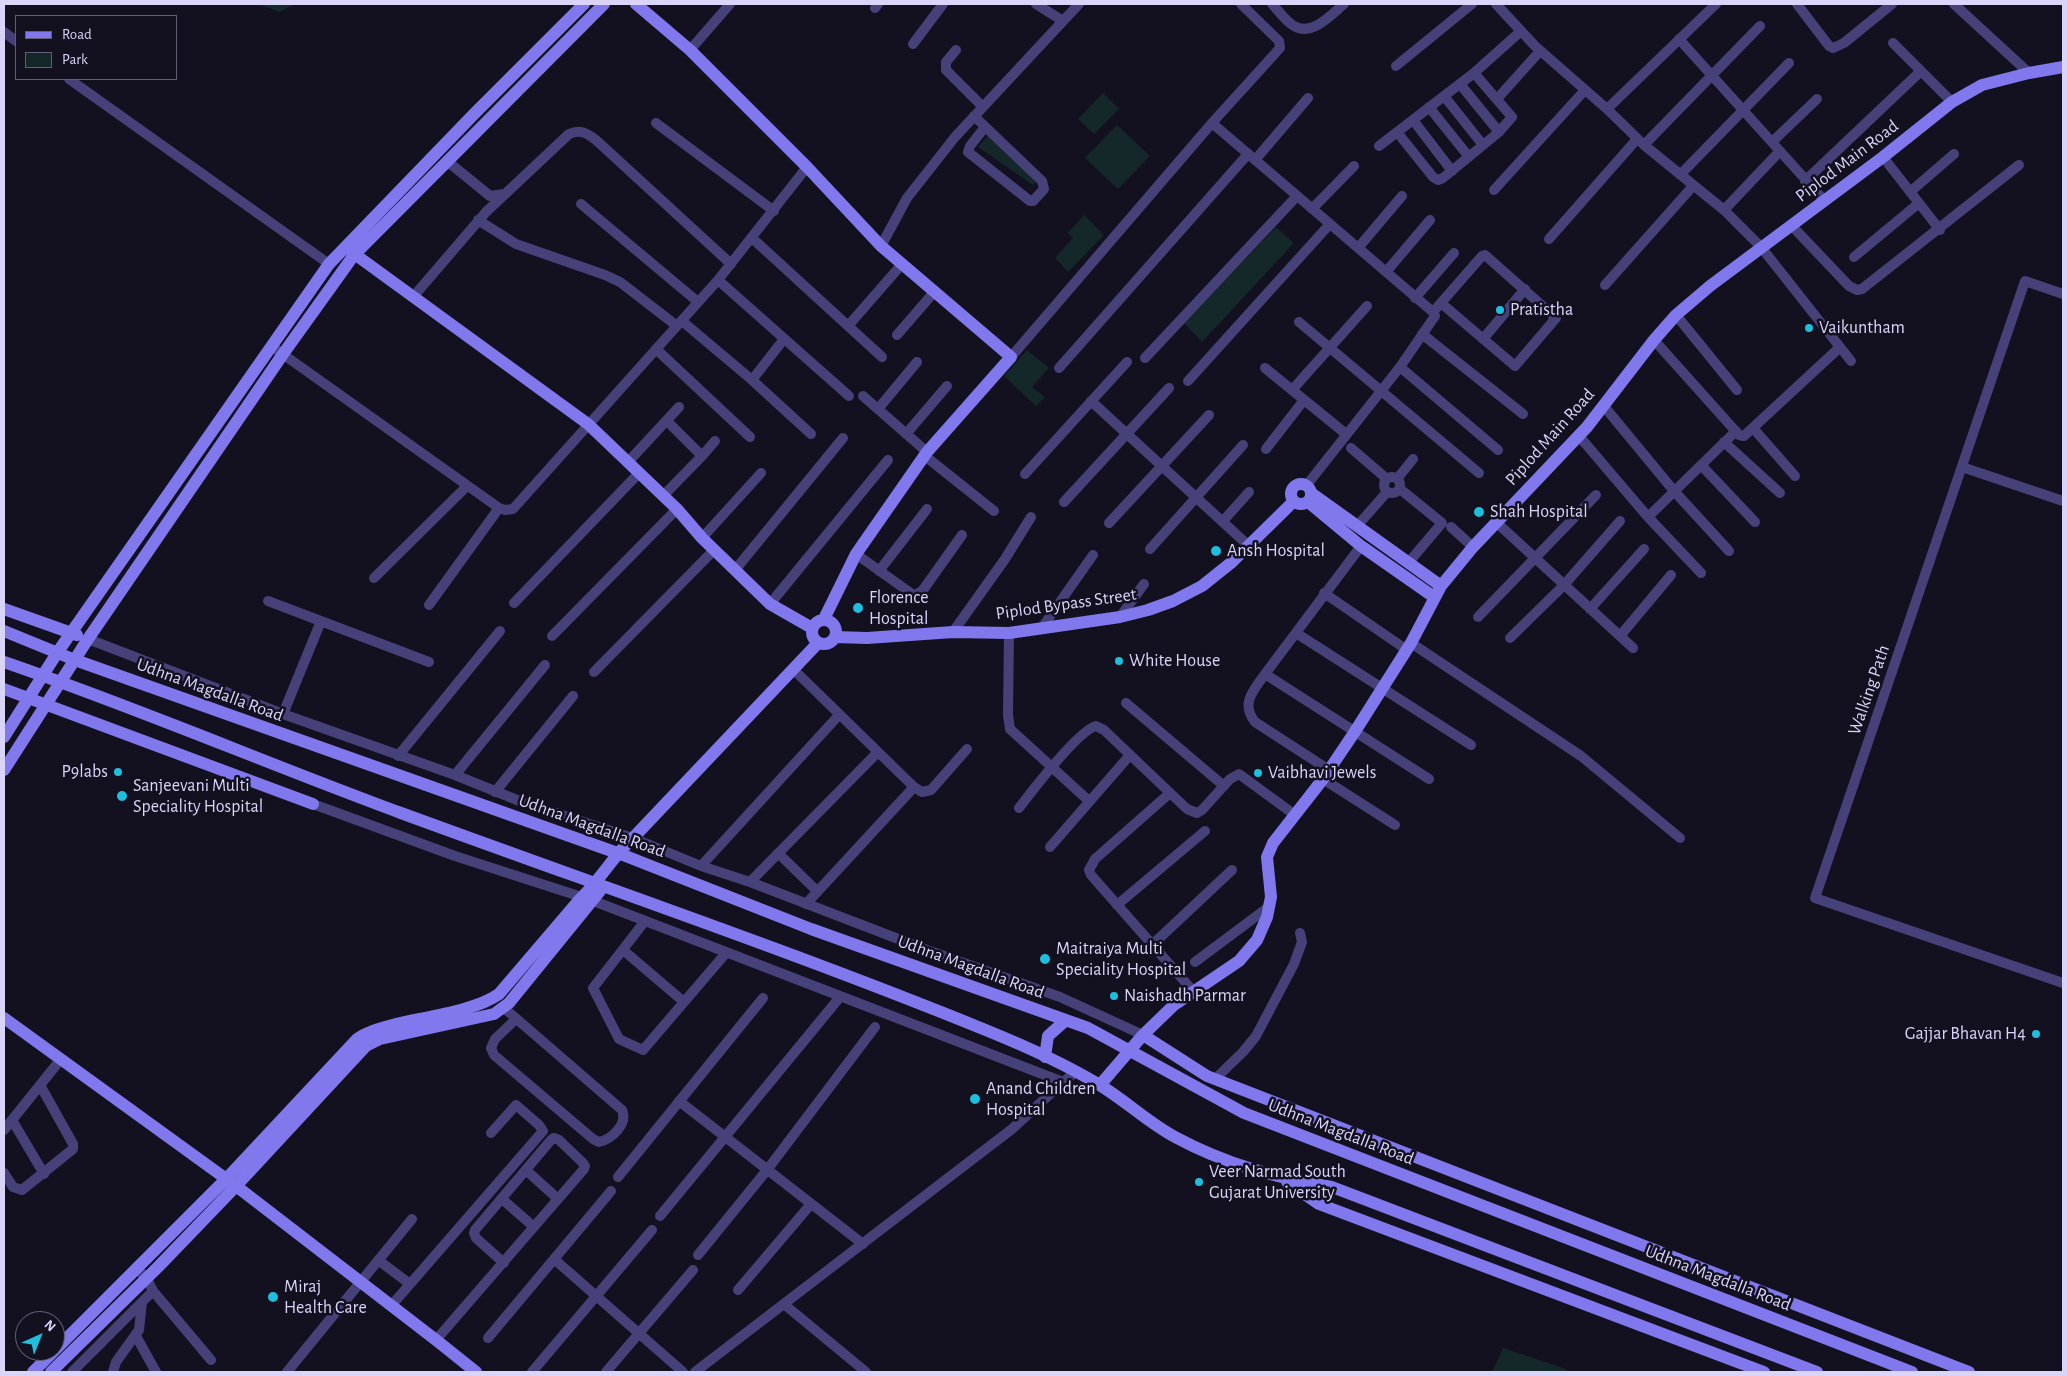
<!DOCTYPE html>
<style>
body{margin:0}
#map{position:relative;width:2067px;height:1376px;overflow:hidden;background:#131020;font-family:"Alegreya Sans",sans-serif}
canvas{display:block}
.frame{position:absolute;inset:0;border:5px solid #dbd4f9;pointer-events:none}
.legend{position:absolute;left:15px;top:15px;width:162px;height:65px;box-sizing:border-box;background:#131020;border:1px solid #635e77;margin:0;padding:6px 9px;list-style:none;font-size:15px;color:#dbd4f9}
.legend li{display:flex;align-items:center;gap:10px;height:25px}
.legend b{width:25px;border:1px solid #635e77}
.north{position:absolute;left:15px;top:1311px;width:50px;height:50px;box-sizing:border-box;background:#131020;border:1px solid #635e77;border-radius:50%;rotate:44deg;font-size:14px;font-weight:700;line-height:20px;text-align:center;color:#dbd4f9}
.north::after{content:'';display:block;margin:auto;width:18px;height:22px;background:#1ebedc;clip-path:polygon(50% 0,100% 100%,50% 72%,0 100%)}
</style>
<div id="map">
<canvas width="2067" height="1376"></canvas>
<div class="frame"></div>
<ul class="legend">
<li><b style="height:6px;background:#8178ed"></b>Road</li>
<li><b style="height:14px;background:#142829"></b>Park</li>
</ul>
<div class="north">N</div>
</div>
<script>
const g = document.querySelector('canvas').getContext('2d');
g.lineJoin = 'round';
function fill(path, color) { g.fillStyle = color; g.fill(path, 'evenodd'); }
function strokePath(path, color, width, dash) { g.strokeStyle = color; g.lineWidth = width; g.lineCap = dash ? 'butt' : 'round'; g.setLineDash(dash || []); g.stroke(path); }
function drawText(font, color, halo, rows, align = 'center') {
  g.font = font + ' "Alegreya Sans",sans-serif'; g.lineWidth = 5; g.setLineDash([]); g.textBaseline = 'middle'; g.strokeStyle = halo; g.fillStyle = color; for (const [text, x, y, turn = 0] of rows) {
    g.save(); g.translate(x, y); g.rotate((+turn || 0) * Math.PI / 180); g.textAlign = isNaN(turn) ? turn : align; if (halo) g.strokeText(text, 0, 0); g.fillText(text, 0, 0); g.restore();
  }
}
fill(new Path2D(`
 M259 4H295L279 12Z
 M1103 93 1119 109 1094 134 1078 119Z
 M1117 125 1150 156 1118 189 1085 158Z
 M989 135 1042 177 1033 185 978 147Z
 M1084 215 1104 235 1068 272 1055 258 1073 238 1068 233Z
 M1276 227 1294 243 1202 342 1184 323Z
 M1027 350 1049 368 1032 387 1045 397 1036 406 1004 376Z
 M1503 1348 1566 1369 1568 1372H1492Z`), '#142829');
strokePath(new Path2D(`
 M1036 4 1063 21 1079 4
 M1272 4C1279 11 1285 21 1294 26 1312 37 1332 14 1344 4
 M1496 4 1535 46 1607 109 1644 145 1724 210 1761 247 1851 361
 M1797 4 1829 46 1833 48 1844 43 1892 4
 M1954 4 2029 73
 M875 8 878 4
 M4 32 16 41
 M1679 39 1824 200
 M1893 43 1952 102
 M913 44 943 4
 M690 50 730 4
 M956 50 946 62V70L983 107
 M1396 66 1472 4
 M69 79 329 264
 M1460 84 1499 132
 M1444 96 1483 145
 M1497 99 1540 51
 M1429 107 1469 157
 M1607 109 1716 4
 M974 116 1042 181 1044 189 1033 201H1030L968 152 970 146 985 127
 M1413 120 1452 171
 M656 123 774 211
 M1212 123 1433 312 1435 316 1400 367 1306 486
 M1397 132 1433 177 1438 180 1443 178 1499 132 1512 117 1474 73
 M1772 142 1817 99
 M1644 145 1760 26
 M1379 146 1474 73 1521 31
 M1883 157 1940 230
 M1255 160 1308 98
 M447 161 490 196 504 194
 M1680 175 1789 63
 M1805 181 1921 71
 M1494 190 1585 90
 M1910 192 1954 154
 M581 204 698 302
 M1312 209 1354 166
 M1724 210 1780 151
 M478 220 516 244 605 275 620 282 677 326
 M1791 225 1849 286 1857 290 1862 289 2019 165
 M752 238 882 357
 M1549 239 1637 139
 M881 246 907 198 955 137 1063 21
 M1358 248 1402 196
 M1854 257 1919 203
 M1386 272 1430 220
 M718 280 849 396
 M1605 285 1693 186
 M2063 294 2025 281 1815 898 2063 983
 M413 297 486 212 569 134C580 129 587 133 596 140L731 264
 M1415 298 1454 253
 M1433 312 1482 256 1485 255 1556 318 1515 366 1441 303
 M1676 315 1737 390
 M682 321 752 380 811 434
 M1299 322 1479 473
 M848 326 902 264
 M1422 334 1523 414
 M897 335 935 291
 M1483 339 1525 289
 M1654 340 1739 435 1744 436 1839 348
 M656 349 750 437
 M277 350 499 508 505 510 513 509 718 280 807 167
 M1011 357 1212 123 1280 48 1279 41 1241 4
 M1145 358 1297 196
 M1400 367 1498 450
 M1059 368 1248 154
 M1265 368 1346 434
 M752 380 784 339
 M1188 381 1329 225
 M1292 390 1367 306
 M863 396 927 452
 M1091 401 1249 546
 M1603 405 1674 491 1729 551
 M878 409 917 362
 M1753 428 1795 476
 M906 434 947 386
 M1579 436 1648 517 1701 573
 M1724 442 1780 493
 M1351 448 1387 479
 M1266 449 1304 400
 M702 456 715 441
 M925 456 994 511
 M628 462 679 407
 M1701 465 1755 522
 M1962 467 2063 501
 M1025 474 1127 362
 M1384 485a8 8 0 1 1 16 0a8 8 0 1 1-16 0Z
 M1397 479 1413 459
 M1400 489 1442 523 1409 562
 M663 496 702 456 667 421
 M1064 502 1169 388
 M1648 517 1736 431
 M1223 521 1249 492
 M1496 522 1633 648
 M1109 523 1209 415
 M1358 525 1387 492
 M1451 527 1473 547
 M702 538 761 473
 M1150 549 1243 445
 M856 554 912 594 916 595 923 590 962 535
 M735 570 843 438
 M879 571 927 509
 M374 578 467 486
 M1324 593 1407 650
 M268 601 429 662
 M514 603 639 473
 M770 604 888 460
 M429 605 499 508
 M1590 609 1644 549
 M1120 617 1144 584
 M1478 617 1596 495
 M1041 629 1093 555
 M953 632 1005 559 1031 517
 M1009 633 1008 715 1010 729 1089 801
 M1296 633 1471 745
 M552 636 677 509
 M1620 636 1671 575
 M1510 638 1564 585 1620 521
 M88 639 283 714 455 775 522 802 633 838 701 866 750 882 927 950 1060 997 1143 1035
 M1411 643 1581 756 1680 838
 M793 669 914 787 922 792 931 790 967 749
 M594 672 714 550
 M1265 674 1429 779
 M1126 703 1224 786
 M283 714 321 621
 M398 756 500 631
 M1329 770 1255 722C1240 703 1254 690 1265 674L1361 546
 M455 775 545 665
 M1323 779 1395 825
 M495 792 573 696
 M1170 793 1095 859 1089 870 1091 875 1193 991
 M313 804 455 856 591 900 1063 1082 1076 1072
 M1019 808C1032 791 1078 731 1096 726L1104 730 1187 809 1197 813 1202 810 1230 779 1239 774 1295 815
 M1050 847 1130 755
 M778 853 817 891
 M701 866 839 715
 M750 882 878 752
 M806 904 914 787
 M1117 905 1205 831
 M645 921 593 988 619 1039 643 1050 726 953
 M1152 945 1232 870
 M623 950 684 1002
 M1195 962 1270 906
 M504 1008 622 1110C628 1124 612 1139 599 1142L593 1139 494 1055 491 1048 495 1039 516 1019
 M1215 1079 1243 1052 1256 1036 1294 964 1302 942 1300 933
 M679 1101 863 1244
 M12 1120 44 1174
 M4 1130 61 1059
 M526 1170 558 1199
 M4 1173 13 1187 22 1190 73 1149V1144L40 1085
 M618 1177 763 998
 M502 1199 534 1227
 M660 1216 840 997
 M698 1255 767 1170 875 1027
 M554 1259 683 1372
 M378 1260 410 1284
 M136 1269 146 1277 153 1291 211 1360
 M738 1290 811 1204
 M785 1305 866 1372
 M391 1306 543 1131 539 1125 516 1105 491 1133
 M136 1336 156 1372
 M488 1338 611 1191
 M436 1340 584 1169 585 1166 582 1162 559 1140 554 1138 551 1140 475 1230 474 1233 476 1238 504 1263
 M72 1372 153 1291
 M113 1372 116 1362 139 1330 142 1302
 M287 1372 412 1219
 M532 1372 652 1230
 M606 1372 693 1270
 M695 1372 1012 1129 1063 1082`), '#464178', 10);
strokePath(new Path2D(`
 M636 4 690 50 807 167 881 246 1011 357 927 452 856 554 824 619
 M349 250 588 424 677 509 702 538 770 604 812 628
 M1291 494a10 10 0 1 1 20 0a10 10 0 1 1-20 0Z
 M1311 493 1441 586
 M1308 502 1361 546 1434 597
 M4 609 77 635
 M812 632a12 12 0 1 1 24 0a12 12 0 1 1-24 0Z
 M4 631 75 660 623 855 811 929 1088 1028 1244 1113 1912 1372
 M835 637 867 638 953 632 1009 633 1120 617 1148 610 1173 601 1202 586 1232 562 1294 501
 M4 662C138 708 268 764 401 813 597 885 794 952 988 1031 1025 1046 1063 1063 1098 1084 1125 1100 1147 1122 1175 1137 1227 1165 1274 1177 1332 1187L1817 1372
 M4 689 313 804
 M4 737 57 653 329 264 475 113 584 4
 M4 770 88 639 283 354 354 255 604 4
 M4 1018 236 1186 436 1340 476 1372
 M1143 1035 1207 1076 1969 1372
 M1045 1057 1048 1036 1066 1020
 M1100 1085 1143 1035 1174 1005 1239 961 1257 940 1267 917 1271 897 1267 857 1273 843 1323 779 1354 733 1411 643 1441 586 1473 547 1587 427 1654 340 1676 315 1710 286 1883 157 1952 102 1982 85 2029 73 2063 67
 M1287 1182 1319 1204 1764 1372
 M55 1350 226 1179 357 1039C368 1031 382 1028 396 1024 425 1017 475 1011 499 994L581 898C602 878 612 857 633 838L818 643
 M33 1372 54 1351
 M51 1372 159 1266 236 1186 366 1046 380 1039 494 1014 509 1003 600 891`), '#8178ed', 12);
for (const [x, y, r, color] of [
 [1500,310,5,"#1ebedc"],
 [1809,328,5,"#1ebedc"],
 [1479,512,6,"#1ebedc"],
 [1216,551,6,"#1ebedc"],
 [858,608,6,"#1ebedc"],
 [1119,661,5,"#1ebedc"],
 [118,772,5,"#1ebedc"],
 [1258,773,5,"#1ebedc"],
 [122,796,6,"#1ebedc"],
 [1045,959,6,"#1ebedc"],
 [1114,996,5,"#1ebedc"],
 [2036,1034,5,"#1ebedc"],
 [975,1099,6,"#1ebedc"],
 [1199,1182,5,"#1ebedc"],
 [273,1297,6,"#1ebedc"]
]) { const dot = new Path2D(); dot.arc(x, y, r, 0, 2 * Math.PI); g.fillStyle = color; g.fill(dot); strokePath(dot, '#131020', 2); }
drawText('18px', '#dbd4f9', '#131020', [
 ["Piplod Main Road",1847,161,-37],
 ["Piplod Main Road",1550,437,-48],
 ["Piplod Bypass Street",1066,604,-8],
 ["Udhna Magdalla Road",210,690,20],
 ["Walking Path",1869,690,-71],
 ["Udhna Magdalla Road",592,826,20],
 ["Udhna Magdalla Road",971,967,20],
 ["Udhna Magdalla Road",1341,1132,21],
 ["Udhna Magdalla Road",1718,1278,21]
]);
drawText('18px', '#dbd4f9', '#131020', [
 ["Pratistha",1510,310],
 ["Vaikuntham",1819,328],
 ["Shah Hospital",1490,512],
 ["Ansh Hospital",1227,551],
 ["Florence",869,598],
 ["Hospital",869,619],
 ["White House",1129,661],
 ["P9labs",108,772,"right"],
 ["Vaibhavi Jewels",1268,773],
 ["Sanjeevani Multi",133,786],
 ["Speciality Hospital",133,807],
 ["Maitraiya Multi",1056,949],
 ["Speciality Hospital",1056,970],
 ["Naishadh Parmar",1124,996],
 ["Gajjar Bhavan H4",2026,1034,"right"],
 ["Anand Children",986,1089],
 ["Hospital",986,1110],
 ["Veer Narmad South",1209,1172],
 ["Gujarat University",1209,1193],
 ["Miraj",284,1287],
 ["Health Care",284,1308]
], 'left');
</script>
